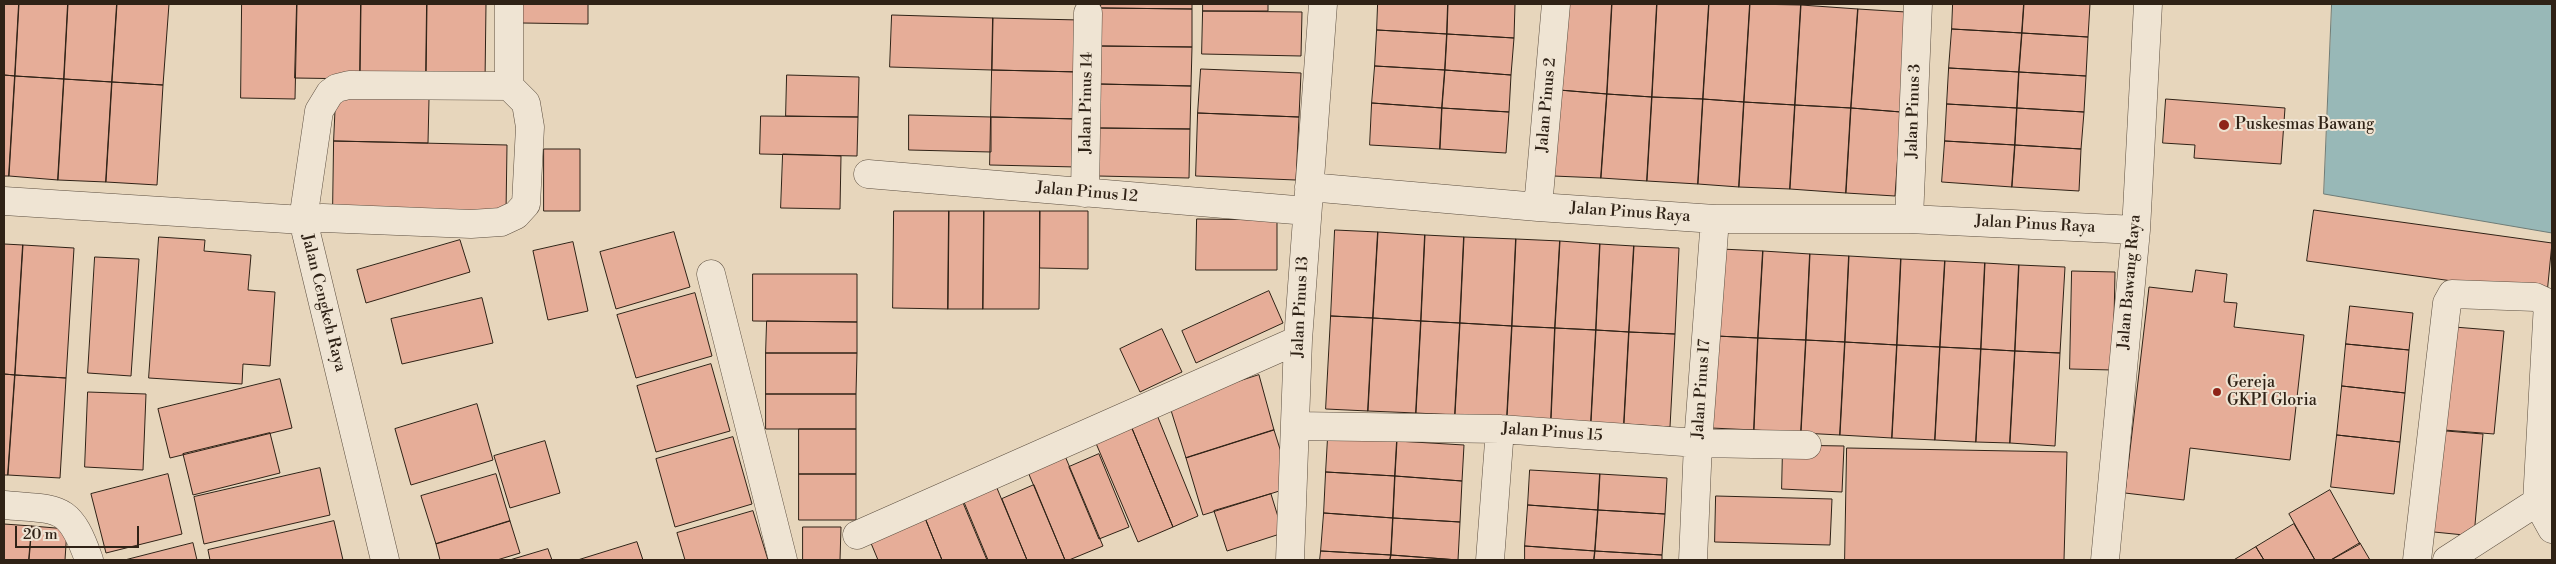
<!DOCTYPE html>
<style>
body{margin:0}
#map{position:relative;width:2556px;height:564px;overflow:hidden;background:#e7d6bc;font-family:"Libre Bodoni",serif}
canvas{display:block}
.frame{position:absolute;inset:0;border:5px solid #2f2216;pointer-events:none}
.scale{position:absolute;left:15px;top:526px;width:124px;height:22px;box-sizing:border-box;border:2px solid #2f2216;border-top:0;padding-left:6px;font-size:15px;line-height:18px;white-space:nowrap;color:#2f2216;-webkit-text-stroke:4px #efe4d3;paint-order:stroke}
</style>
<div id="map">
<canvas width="2556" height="564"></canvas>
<div class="frame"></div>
<div class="scale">20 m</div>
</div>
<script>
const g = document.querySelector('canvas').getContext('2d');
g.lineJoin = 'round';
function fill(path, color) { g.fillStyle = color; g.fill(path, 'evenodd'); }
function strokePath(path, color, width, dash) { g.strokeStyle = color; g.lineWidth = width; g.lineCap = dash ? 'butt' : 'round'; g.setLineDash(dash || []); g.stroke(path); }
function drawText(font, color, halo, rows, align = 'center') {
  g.font = font + ' "Libre Bodoni",serif'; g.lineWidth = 4; g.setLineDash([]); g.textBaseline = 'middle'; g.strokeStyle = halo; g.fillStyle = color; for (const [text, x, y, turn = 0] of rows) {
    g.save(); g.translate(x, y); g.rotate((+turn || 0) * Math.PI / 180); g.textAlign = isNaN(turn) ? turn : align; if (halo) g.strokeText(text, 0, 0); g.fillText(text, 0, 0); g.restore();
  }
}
const water = new Path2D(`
 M2332 4H2552V233L2324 194Z`);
fill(water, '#98b8b7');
strokePath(water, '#6e7c77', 1);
const building = new Path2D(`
 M4 4H19L15 76 4 75Z
 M19 4H68L64 79 15 76Z
 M68 4H117L112 82 64 79Z
 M117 4H169L163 85 112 82Z
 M242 4H297L295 99 241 98Z
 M297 4H361L360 79 295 78Z
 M361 4H427L426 81 360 79Z
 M427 4H486L485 82 426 81Z
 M523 4H588V24L522 23Z
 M1101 4H1192V9L1101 8Z
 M1203 4H1268V11H1203Z
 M1378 4H1448L1447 34 1377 30Z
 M1448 4H1515L1514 38 1447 34Z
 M1564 4H1612L1607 94 1559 90Z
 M1612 4H1657L1652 97 1607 94Z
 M1657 4H1709L1703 99 1652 97Z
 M1709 4H1750L1744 102 1703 99Z
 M1750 4 1801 5 1795 105 1744 102Z
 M1953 4H2024L2022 33 1952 29Z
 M2024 4H2090L2088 37 2022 33Z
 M1801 5 1858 9 1851 108 1795 105Z
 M1101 8 1192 9V47L1100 46Z
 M1858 9 1906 12 1901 112 1851 108Z
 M1203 11 1302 12 1301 56 1202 54Z
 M892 15 993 18 992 70 890 67Z
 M993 18 1080 20V72L992 70Z
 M1952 29 2022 33 2019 72 1949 68Z
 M1377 30 1447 34 1445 70 1375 66Z
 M2022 33 2088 37 2086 76 2019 72Z
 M1447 34 1514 38 1511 75 1445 70Z
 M1100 46 1192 47 1191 86 1099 84Z
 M1375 66 1445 70 1442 108 1372 103Z
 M1949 68 2019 72 2017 108 1947 104Z
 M1201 69 1301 73 1299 117 1198 113Z
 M992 70 1080 72 1078 119 991 117Z
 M1445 70 1511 75 1509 112 1442 108Z
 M2019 72 2086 76 2084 112 2017 108Z
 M4 75 15 76 9 176H4Z
 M787 75 859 77 858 117 786 116Z
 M15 76 64 79 58 180 9 176Z
 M64 79 112 82 106 182 58 180Z
 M112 82 163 85 157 185 106 182Z
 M1099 84 1191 86 1190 129 1099 128Z
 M1559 90 1607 94 1601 178 1553 176Z
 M1607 94 1652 97 1647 181 1601 178Z
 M336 97 429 99 428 143 334 141Z
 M1652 97 1703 99 1698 184 1647 181Z
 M1703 99 1744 102 1739 187 1698 184Z
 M2166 99 2285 108 2281 164 2194 158 2195 145 2163 143Z
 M1744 102 1795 105 1790 189 1739 187Z
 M1372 103 1442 108 1440 149 1370 145Z
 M1947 104 2017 108 2015 145 1945 141Z
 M1795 105 1851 108 1846 193 1790 189Z
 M1442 108 1509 112 1506 153 1440 149Z
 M1851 108 1901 112 1895 196 1846 193Z
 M2017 108 2084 112 2081 149 2015 145Z
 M1198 113 1299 117 1296 180 1196 176Z
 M909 115 991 117V152L909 150Z
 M761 116 858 117 857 156 760 154Z
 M991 117 1078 119 1077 167 990 165Z
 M1099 128 1190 129 1189 178 1098 176Z
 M334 141 507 145 506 213 333 209Z
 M1945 141 2015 145 2012 187 1942 182Z
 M2015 145 2081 149 2079 191 2012 187Z
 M544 149H580V211H544Z
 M783 154 841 156 840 209 781 208Z
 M2314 210 2552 243 2547 294 2307 261Z
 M894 211H949L948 309 893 308Z
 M949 211H984L983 309H948Z
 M984 211H1040L1039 309H983Z
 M1040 211H1088V269L1040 268Z
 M1197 219 1277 220V270H1196Z
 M1335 230 1378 232 1373 318 1331 316Z
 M674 232 690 287 616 309 600 252Z
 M1378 232 1425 235 1421 321 1373 318Z
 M1425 235 1464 237 1460 323 1421 321Z
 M159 237 205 240 204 251 251 255 248 290 275 292 270 366 243 364 242 384 149 378Z
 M1464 237 1516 239 1512 326 1460 323Z
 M1516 239 1560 241 1555 328 1512 326Z
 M460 240 470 272 366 303 357 270Z
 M1560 241 1600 244 1596 330 1555 328Z
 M573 242 588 311 548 320 533 251Z
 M4 244 23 245 15 375 4 374Z
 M1600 244 1634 246 1629 332 1596 330Z
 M23 245 74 248 66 378 15 375Z
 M1634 246 1679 248 1675 334 1629 332Z
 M1721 249 1763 251 1758 338 1716 336Z
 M1763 251 1810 254 1806 340 1758 338Z
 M1810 254 1849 256 1845 342 1806 340Z
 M1849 256 1901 259 1897 345 1845 342Z
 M95 257 139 259 131 376 88 373Z
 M1901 259 1945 261 1940 347 1897 345Z
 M1945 261 1985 263 1981 349 1940 347Z
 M1985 263 2019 265 2015 351 1981 349Z
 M2019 265 2065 267 2060 353 2015 351Z
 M2196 270 2227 274 2224 302 2237 303 2234 327 2304 335 2290 460 2190 448 2184 500 2125 493 2149 287 2192 292Z
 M2072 271 2115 272 2113 370 2070 369Z
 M753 274H857V322L753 321Z
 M1269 291 1283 323 1196 363 1182 331Z
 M695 293 712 356 636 378 617 315Z
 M482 298 493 343 402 364 391 319Z
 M2350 306 2413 313 2409 350 2346 344Z
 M1331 316 1373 318 1368 411 1326 409Z
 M1373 318 1421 321 1416 413 1368 411Z
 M767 321 857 322V353H766Z
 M1421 321 1460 323 1455 415 1416 413Z
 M1460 323 1512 326 1507 418 1455 415Z
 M1512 326 1555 328 1551 421 1507 418Z
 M2454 327 2504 331 2494 434 2444 430Z
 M1555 328 1596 330 1591 423 1551 421Z
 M1162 329 1182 372 1140 392 1120 349Z
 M1596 330 1629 332 1624 424 1591 423Z
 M1629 332 1675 334 1670 427 1624 424Z
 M1716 336 1758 338 1754 430 1711 428Z
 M1758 338 1806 340 1801 433 1754 430Z
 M1806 340 1845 342 1840 435 1801 433Z
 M1845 342 1897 345 1892 438 1840 435Z
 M2346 344 2409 350 2405 393 2342 386Z
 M1897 345 1940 347 1935 440 1892 438Z
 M1940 347 1981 349 1976 442 1935 440Z
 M1981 349 2015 351 2010 443 1976 442Z
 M2015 351 2060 353 2055 446 2010 443Z
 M766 353H857L856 394H766Z
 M711 364 730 431 656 452 637 386Z
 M4 374 15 375 8 475H4Z
 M15 375 66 378 60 478 8 475Z
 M1259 375 1274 430 1186 458 1169 404Z
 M280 379 292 428 170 458 158 409Z
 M2342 386 2405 393 2400 442 2337 435Z
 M88 392 146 394 143 470 85 467Z
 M766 394H856V429H766Z
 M477 404 493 460 411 485 395 429Z
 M1157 415 1198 516 1173 527 1131 426Z
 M1131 426 1173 527 1138 542 1095 441Z
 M799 429H856V474H799Z
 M1274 430 1292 487 1203 515 1186 458Z
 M2434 430 2483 434 2474 536 2424 531Z
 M270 433 280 473 193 495 183 454Z
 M2337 435 2400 442 2394 494 2331 487Z
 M733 437 752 504 675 527 656 459Z
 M1328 437 1397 441 1395 476 1326 472Z
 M545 441 560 493 510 508 494 456Z
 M1397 441 1464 445 1462 481 1395 476Z
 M1783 445 1844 446 1842 492 1782 489Z
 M1847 448 2067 452 2064 560H1845Z
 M1099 454 1129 527 1099 539 1069 467Z
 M1065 456 1103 546 1069 560H1065L1028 472Z
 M320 468 330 515 204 544 194 497Z
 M1530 470 1600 474 1598 510 1528 505Z
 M1326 472 1395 476 1393 518 1324 513Z
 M168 474 182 534 106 553 91 494Z
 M496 474 510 521 436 544 421 496Z
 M799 474H856V520H799Z
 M1600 474 1667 478 1665 514 1598 510Z
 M1395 476 1462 481 1460 522 1393 518Z
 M994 481 1027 560H988L961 495Z
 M1034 485 1065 560H1027L1002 499Z
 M2330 490 2360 544 2331 560H2315L2289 514Z
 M1271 494 1283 533 1227 551 1214 511Z
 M1716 496 1832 499 1830 545 1715 542Z
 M961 498 987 560H942L923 513Z
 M1528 505 1598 510 1595 551 1525 546Z
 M1598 510 1665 514 1662 555 1595 551Z
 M753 511 768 560H685L677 533Z
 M923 513 942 560H878L868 536Z
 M1324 513 1393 518 1391 555 1321 551Z
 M1393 518 1460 522 1458 560 1391 555Z
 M334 521 343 560H210L208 550Z
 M510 521 520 553 497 560H440L436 544Z
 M4 524 32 526 29 560H4Z
 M2294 524 2315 560H2264L2256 547Z
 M32 526 67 529 65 560H29Z
 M803 527H841L840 560H803Z
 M637 542 643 560H578Z
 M193 543 197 560H125Z
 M2360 543 2370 560H2331Z
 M1525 546 1595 551 1594 560H1525Z
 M2256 547 2264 560H2234Z
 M548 549 552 560H510Z
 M1321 551 1391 555 1390 560H1320Z
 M1595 551 1662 555V560H1594Z
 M1391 555 1458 560H1390Z`);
fill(building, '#e6ad98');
strokePath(building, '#2f2216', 1);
const minor = new Path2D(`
 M509 4V86
 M868 174 1307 211
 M1309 187 1538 207 1715 219H1909L2136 230
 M1085 193 1088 13
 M4 201 303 220 323 218 471 224 501 222 516 215 526 204 530 127 526 103 509 86 349 85 337 88 330 93 319 111 303 220 385 560
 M1538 207 1556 4
 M1909 219 1918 4
 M711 274 783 560
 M1296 426 1500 429 1698 443 1807 445
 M4 505C59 510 69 503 89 560
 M857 535 1298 340
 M1290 560 1298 340 1323 4
 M1490 560 1500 429
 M1693 560 1698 443 1715 219
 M2105 560 2136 230 2148 4
 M2417 560 2447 303 2452 294 2535 297 2548 303 2537 502
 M2447 560 2537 502 2552 529`);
strokePath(minor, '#5d4f40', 29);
strokePath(minor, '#efe4d3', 28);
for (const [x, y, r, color] of [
 [2224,125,6,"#8f2418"],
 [2217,392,5,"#8f2418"]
]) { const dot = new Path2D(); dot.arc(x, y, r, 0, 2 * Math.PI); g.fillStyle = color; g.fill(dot); strokePath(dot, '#efe4d3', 2); }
drawText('16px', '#2f2216', '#efe4d3', [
 ["Jalan Pinus 14",1087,103,-89],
 ["Jalan Pinus 2",1547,105,-85],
 ["Jalan Pinus 3",1914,111,-88],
 ["Jalan Pinus 12",1087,193,5],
 ["Jalan Pinus Raya",1630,213,4],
 ["Jalan Pinus Raya",2035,225,3],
 ["Jalan Bawang Raya",2130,282,-85],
 ["Jalan Cengkeh Raya",323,303,76],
 ["Jalan Pinus 13",1301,307,-87],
 ["Jalan Pinus 17",1702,389,-86],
 ["Jalan Pinus 15",1552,433,4]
]);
drawText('16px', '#2f2216', '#efe4d3', [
 ["Puskesmas Bawang",2235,125],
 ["Gereja",2227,383],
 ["GKPI Gloria",2227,401]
], 'left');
</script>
